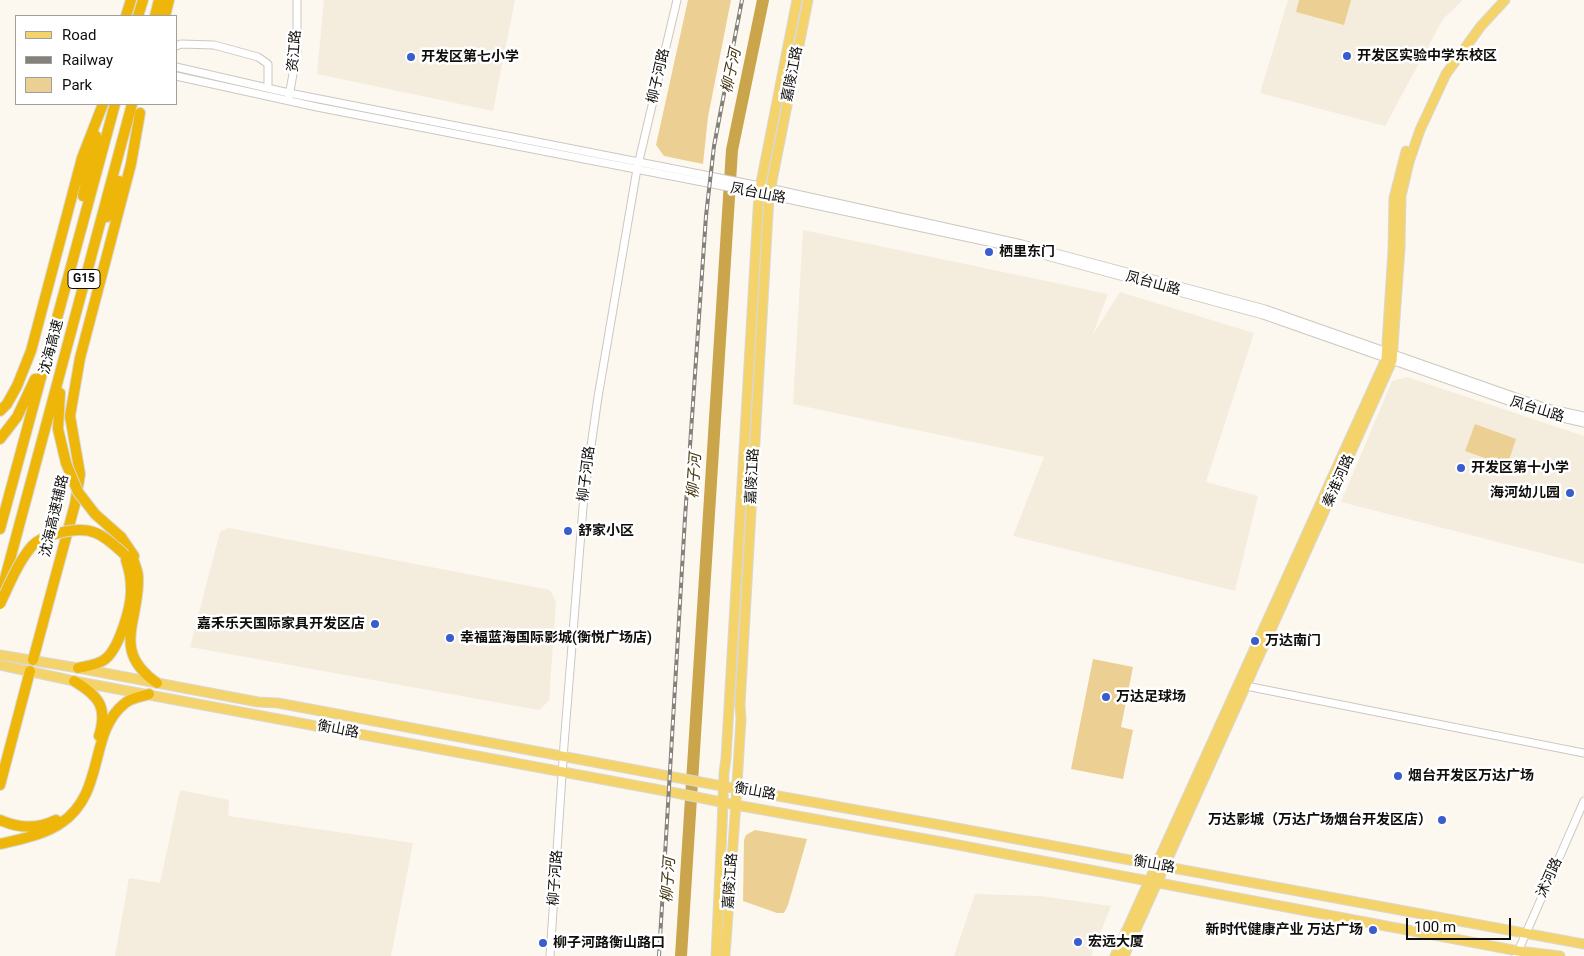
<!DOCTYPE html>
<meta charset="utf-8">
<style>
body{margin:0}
#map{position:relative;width:1584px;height:956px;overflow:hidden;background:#fcf8ef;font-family:Roboto,sans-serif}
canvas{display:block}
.legend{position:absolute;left:15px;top:15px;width:162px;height:90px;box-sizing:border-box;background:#fff;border:1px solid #9f9f9d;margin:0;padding:6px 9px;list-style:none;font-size:15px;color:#0f0e0b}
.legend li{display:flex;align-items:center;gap:10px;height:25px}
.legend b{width:25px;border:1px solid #9f9f9d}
.scale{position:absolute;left:1406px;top:918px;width:105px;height:22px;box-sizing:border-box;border:2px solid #0f0e0b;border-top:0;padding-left:6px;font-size:15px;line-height:18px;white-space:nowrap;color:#0f0e0b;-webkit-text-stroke:4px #fff;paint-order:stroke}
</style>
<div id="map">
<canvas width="1584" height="956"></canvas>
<ul class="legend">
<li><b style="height:6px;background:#f4d36b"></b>Road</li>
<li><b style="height:6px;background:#84817b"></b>Railway</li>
<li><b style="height:14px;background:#ecd093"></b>Park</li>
</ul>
<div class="scale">100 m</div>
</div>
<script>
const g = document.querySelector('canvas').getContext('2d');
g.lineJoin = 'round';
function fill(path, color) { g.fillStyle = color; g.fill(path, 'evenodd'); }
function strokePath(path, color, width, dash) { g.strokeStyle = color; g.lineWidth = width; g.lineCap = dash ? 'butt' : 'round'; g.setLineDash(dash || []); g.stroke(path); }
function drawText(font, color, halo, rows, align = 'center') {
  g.font = font + ' Roboto,"Noto Sans SC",sans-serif'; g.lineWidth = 5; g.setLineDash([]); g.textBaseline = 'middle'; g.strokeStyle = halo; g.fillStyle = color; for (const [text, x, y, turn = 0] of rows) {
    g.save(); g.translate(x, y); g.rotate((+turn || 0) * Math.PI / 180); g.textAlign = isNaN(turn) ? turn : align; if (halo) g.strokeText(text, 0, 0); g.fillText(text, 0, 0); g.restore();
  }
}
fill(new Path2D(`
 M324 0H515L493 111 317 74Z
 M1288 0H1463L1443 19 1385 126 1260 93Z
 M803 230 1108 294 1092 336 1120 292 1254 333 1206 482 1258 496 1235 591 1013 536 1044 457 793 404Z
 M1407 377 1584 436V564L1341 502 1392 381Z
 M229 528 550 590 556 602 549 701 539 710 190 647 220 532Z
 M180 790 229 800 228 816 413 843 391 956H115L129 878 160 883Z
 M975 894 1040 896 1111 906 1091 956H954Z`), '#f4eddd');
fill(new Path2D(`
 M688 0H731L708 117 703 164 664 156 656 145Z
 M1299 0H1351L1344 25 1296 12Z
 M1475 424 1516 439 1507 466 1465 451Z
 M1093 659 1133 667 1121 727 1133 730 1123 779 1071 769Z
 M755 830 807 839 788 905 784 913H777L743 901 744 840 746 835Z`), '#ecd093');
strokePath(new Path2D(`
 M681 956 732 150 763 0`), '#caa54c', 12);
const minor = new Path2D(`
 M176 46 181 44 214 45 258 57 268 64V88
 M176 67 289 93 760 186 1022 244 1265 309 1547 408 1584 416
 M176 76 317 107 759 193 1021 249 1263 315 1545 414 1584 423
 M289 96 297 52V0
 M1246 686 1584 753
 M550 956 564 745 584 495 598 397 637 169 677 0
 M1516 956 1584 801`);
const major = new Path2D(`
 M0 655 78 668 258 702 278 703 711 784 946 826 1584 944
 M0 665 74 681 676 793 736 805 953 844 1518 951 1560 956
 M716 956 722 828 724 773 726 758 759 193 797 0
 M725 956 735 817 741 719 740 705 769 196 808 0
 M1115 956 1386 359 1393 250 1394 198 1406 151
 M1124 956 1392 361 1400 248 1401 196 1409 162 1420 130 1446 74 1481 26 1505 0`);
const highway = new Path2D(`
 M126 16 131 0
 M138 16 143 0
 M155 16 159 0
 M165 16 169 0
 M83 196 96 136
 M107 217 119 181
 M60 393 58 429 66 463
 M0 411 7 404 17 386 31 351 82 158 103 104
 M0 439 17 417 35 379
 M0 529 115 104
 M121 537 134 556 133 559C135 565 138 571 138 577 140 621 110 650 157 683
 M0 597 132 104
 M33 660 75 504 80 474 70 416 80 358 131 164 140 113
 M78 668C86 666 97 665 104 660 119 650 132 605 131 588 131 578 129 569 126 560
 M74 681C99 696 108 707 99 736
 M0 785 30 671
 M0 820C18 828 38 829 56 820
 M0 844C20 839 44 835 61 823 106 793 88 733 124 704 130 698 141 697 149 694`);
strokePath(minor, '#ccc8c0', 9);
strokePath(major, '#d9d8d8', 11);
strokePath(highway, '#d9d8d8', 12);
strokePath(minor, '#fff', 7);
strokePath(major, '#f4d36b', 9);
strokePath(highway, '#edb608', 10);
const rail = new Path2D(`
 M659 956 685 518 706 216 714 146 742 0`);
strokePath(rail, '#84817b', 4);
strokePath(rail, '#fff', 2, [5.5]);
const highwayBridge = new Path2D(`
 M66 463 78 492 95 514 121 537
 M0 604C9 585 18 562 32 546 39 538 50 535 59 533 91 525 102 533 125 555`);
strokePath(highwayBridge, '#d9d8d8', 12, []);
strokePath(highwayBridge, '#edb608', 10);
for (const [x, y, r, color] of [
 [1347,56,5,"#375dce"],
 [411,57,5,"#375dce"],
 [989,252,5,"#375dce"],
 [1461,468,5,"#375dce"],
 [1570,493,5,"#375dce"],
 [568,531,5,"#375dce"],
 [375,624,5,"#375dce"],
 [450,638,5,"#375dce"],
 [1255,641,5,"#375dce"],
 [1106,697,5,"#375dce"],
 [1398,776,5,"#375dce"],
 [1442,820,5,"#375dce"],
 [1373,930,5,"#375dce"],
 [1078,942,5,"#375dce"],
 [543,943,5,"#375dce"]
]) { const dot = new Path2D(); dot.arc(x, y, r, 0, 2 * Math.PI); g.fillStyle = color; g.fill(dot); strokePath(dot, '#fff', 2); }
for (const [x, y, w] of [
 [84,279,32]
]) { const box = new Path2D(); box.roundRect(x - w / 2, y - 9.5, w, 19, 4); g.fillStyle = '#fff'; g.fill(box); strokePath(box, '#0f0e0b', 1); }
drawText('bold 12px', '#0f0e0b', null, [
 ["G15",84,279]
]);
drawText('14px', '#0f0e0b', '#fff', [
 ["资江路",295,51,-85],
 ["嘉陵江路",793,74,-79],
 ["柳子河路",659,76,-77],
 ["凤台山路",758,194,11],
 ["凤台山路",1153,284,15],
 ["沈海高速",52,347,-75],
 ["凤台山路",1537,410,17],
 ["柳子河路",587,474,-83],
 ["嘉陵江路",753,476,-87],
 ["秦淮河路",1339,481,-66],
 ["沈海高速辅路",55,516,-77],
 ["衡山路",338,730,11],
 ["衡山路",755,792,10],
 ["衡山路",1154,865,10],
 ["柳子河路",556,878,-86],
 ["沭河路",1550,878,-66],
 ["嘉陵江路",731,881,-86]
]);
drawText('bold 14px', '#0f0e0b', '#fff', [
 ["开发区实验中学东校区",1357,56],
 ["开发区第七小学",421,57],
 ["栖里东门",999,252],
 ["开发区第十小学",1471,468],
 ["海河幼儿园",1560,493,"right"],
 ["舒家小区",578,531],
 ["嘉禾乐天国际家具开发区店",365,624,"right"],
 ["幸福蓝海国际影城(衡悦广场店)",460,638],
 ["万达南门",1265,641],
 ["万达足球场",1116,697],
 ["烟台开发区万达广场",1408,776],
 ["万达影城（万达广场烟台开发区店）",1432,820,"right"],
 ["新时代健康产业 万达广场",1363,930,"right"],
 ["宏远大厦",1088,942],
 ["柳子河路衡山路口",553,943]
], 'left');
drawText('italic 15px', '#45350e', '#fff', [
 ["柳子河",732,71,-78],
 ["柳子河",695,476,-86],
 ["柳子河",669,880,-86]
]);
</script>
